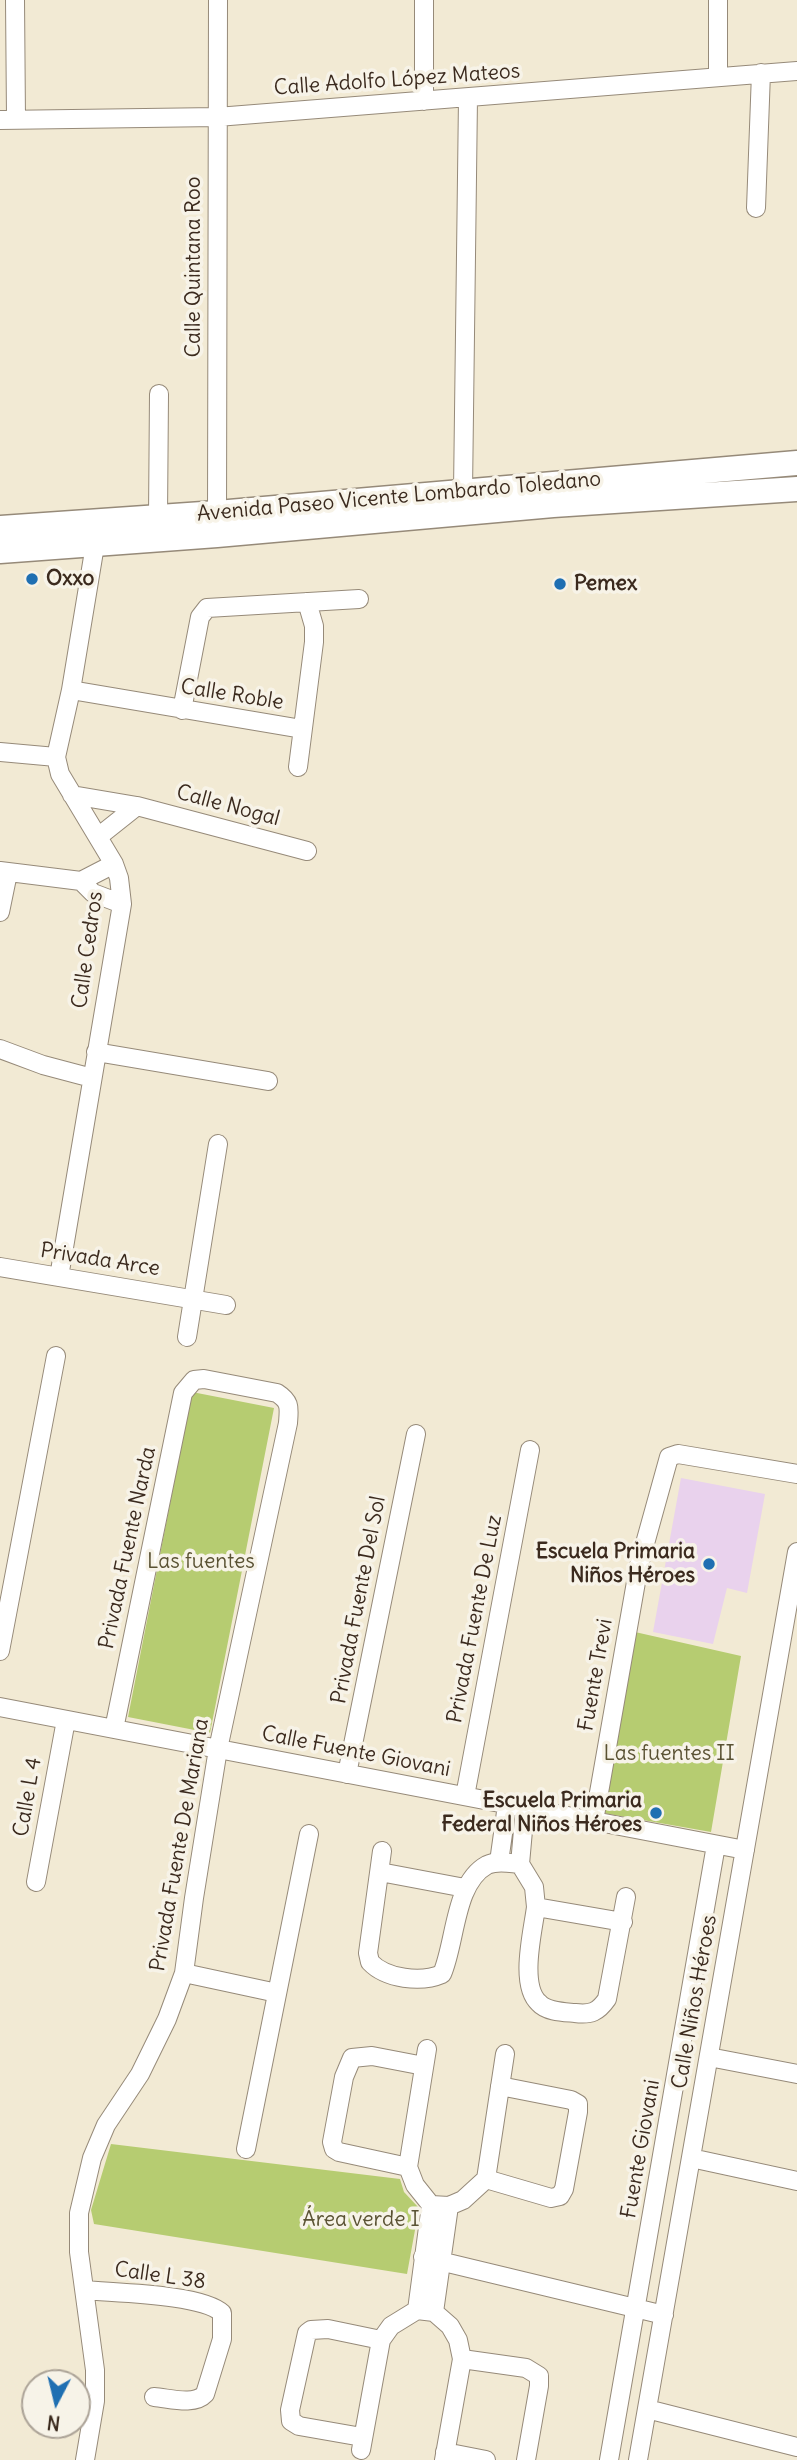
<!DOCTYPE html>
<meta charset="utf-8">
<style>
body{margin:0}
#map{position:relative;width:797px;height:2460px;overflow:hidden;background:#f2ead4;font-family:Delius,sans-serif}
canvas{display:block}
.north{position:absolute;left:21px;top:2369px;width:70px;height:70px;box-sizing:border-box;background:#f7f3e8;border:2px solid #aca397;border-radius:50%;rotate:187deg;font-size:19px;font-weight:700;line-height:28px;text-align:center;color:#3b2a1e}
.north::after{content:'';display:block;margin:auto;width:24px;height:32px;background:#1f6fb2;clip-path:polygon(50% 0,100% 100%,50% 72%,0 100%)}
</style>
<div id="map">
<canvas width="797" height="2460"></canvas>
<div class="north">N</div>
</div>
<script>
const g = document.querySelector('canvas').getContext('2d');
g.lineJoin = 'round';
function fill(path, color) { g.fillStyle = color; g.fill(path, 'evenodd'); }
function strokePath(path, color, width, dash) { g.strokeStyle = color; g.lineWidth = width; g.lineCap = dash ? 'butt' : 'round'; g.setLineDash(dash || []); g.stroke(path); }
function drawText(font, color, halo, rows, align = 'center') {
  g.font = font + ' Delius,sans-serif'; g.lineWidth = 7; g.setLineDash([]); g.textBaseline = 'middle'; g.strokeStyle = halo; g.fillStyle = color; for (const [text, x, y, turn = 0] of rows) {
    g.save(); g.translate(x, y); g.rotate((+turn || 0) * Math.PI / 180); g.textAlign = isNaN(turn) ? turn : align; if (halo) g.strokeText(text, 0, 0); g.fillText(text, 0, 0); g.restore();
  }
}
fill(new Path2D(`
 M681 1478 765 1494 747 1593 727 1588 713 1644 653 1632Z`), '#e9d2ed');
fill(new Path2D(`
 M192 1392 274 1408 210 1733 128 1717Z
 M635 1632 741 1656 711 1832 603 1813Z
 M111 2144 400 2179 404 2192 419 2208 407 2274 94 2224 91 2210Z`), '#b6cc71');
const minor = new Path2D(`
 M15 0 16 118
 M718 76V0
 M424 101V0
 M0 120 217 117 797 71
 M756 208 761 73
 M463 491 468 98
 M158 517 159 394
 M217 524 218 0
 M71 690 302 729
 M182 710 200 617 207 608 359 599
 M0 752 56 757
 M298 767 314 642V626L307 602
 M72 795 137 806 307 851
 M98 837 137 806
 M0 871 81 881 114 864
 M81 881 93 893 122 904
 M0 912 8 873
 M0 1049 43 1065 92 1078
 M96 1052 268 1081
 M0 1267 226 1305
 M59 1277 122 904 119 878 114 864 60 774 56 757 71 690 97 533
 M187 1337 218 1144
 M0 1651 56 1356
 M0 1707 745 1850
 M347 1774 416 1434
 M465 1796 530 1450
 M525 1808 520 1864 534 1887 536 1907 623 1922
 M594 1821 639 1565 669 1457 678 1454 684 1455 797 1474
 M382 1851 368 1953 370 1962C386 1979 421 1983 442 1974 456 1942 454 1883 487 1865 497 1860 509 1863 520 1864
 M499 1862 507 1805
 M380 1872 465 1888
 M36 1882 66 1720
 M536 1907C533 1931 519 1985 539 2003 547 2012 564 2012 575 2013 591 2015 598 2012 607 1999L626 1897
 M184 1973 277 1993
 M427 2049 408 2167 415 2185 431 2205 449 2206 463 2200 486 2179 505 2054
 M709 2057 797 2074
 M246 2149 309 1834
 M691 2158 797 2181
 M408 2167 339 2152 334 2149 332 2142 344 2077 352 2058 372 2056 424 2066
 M486 2179 551 2198 560 2196 564 2189 578 2112V2104L571 2100 500 2086
 M423 2257 664 2315
 M85 2290C115 2293 202 2294 222 2313V2339L205 2394C194 2406 169 2398 154 2397
 M417 2310 431 2205
 M434 2312 449 2206
 M462 2359 526 2368 539 2376V2386L526 2460
 M647 2409 797 2447
 M362 2437 299 2426 291 2421 290 2410 307 2333 311 2330 328 2329 381 2340
 M361 2450 381 2340 391 2326 417 2310 434 2312 450 2326 458 2340 462 2359 444 2460
 M445 2452 486 2460
 M85 2460 95 2401V2370L79 2252V2213L92 2158 106 2125 140 2074 167 2019 184 1973 194 1898 218 1749 288 1423C289 1408 291 1402 277 1393L204 1379 194 1380 183 1393 114 1729
 M609 2460 716 1845
 M638 2460 797 1552`);
const secondary = new Path2D(`
 M0 528 217 513 797 463
 M0 551 217 535 553 505 797 489`);
strokePath(minor, '#968a79', 20);
strokePath(secondary, '#968a79', 27);
strokePath(minor, '#fff', 18);
strokePath(secondary, '#fff', 24);
for (const [x, y, r, color] of [
 [32,579,7,"#1f6fb2"],
 [560,584,7,"#1f6fb2"],
 [709,1564,7,"#1f6fb2"],
 [656,1813,7,"#1f6fb2"]
]) { const dot = new Path2D(); dot.arc(x, y, r, 0, 2 * Math.PI); g.fillStyle = color; g.fill(dot); strokePath(dot, '#f7f3e8', 2.5); }
drawText('21px', '#3b2a1e', '#f7f3e8', [
 ["Calle Adolfo López Mateos",397,80,-4],
 ["Calle Quintana Roo",194,267,-90],
 ["Avenida Paseo Vicente Lombardo Toledano",399,497,-5],
 ["Calle Roble",232,695,9],
 ["Calle Nogal",228,806,15],
 ["Calle Cedros",88,950,-82],
 ["Privada Arce",100,1260,9],
 ["Privada Fuente Narda",128,1548,-78],
 ["Privada Fuente Del Sol",359,1600,-79],
 ["Privada Fuente De Luz",475,1619,-79],
 ["Fuente Trevi",596,1675,-80],
 ["Calle Fuente Giovani",356,1752,11],
 ["Calle L 4",28,1797,-80],
 ["Privada Fuente De Mariana",180,1845,-80],
 ["Calle Niños Héroes",695,2002,-80],
 ["Fuente Giovani",641,2149,-80],
 ["Calle L 38",160,2276,8]
]);
drawText('bold 21px', '#3b2a1e', '#f7f3e8', [
 ["Oxxo",46,579],
 ["Pemex",574,584],
 ["Escuela Primaria",695,1552,"right"],
 ["Niños Héroes",695,1576,"right"],
 ["Escuela Primaria",642,1801,"right"],
 ["Federal Niños Héroes",642,1825,"right"]
], 'left');
drawText('21px', '#5a5233', '#f7f3e8', [
 ["Las fuentes",201,1562],
 ["Las fuentes II",669,1754],
 ["Área verde I",361,2220]
]);
</script>
